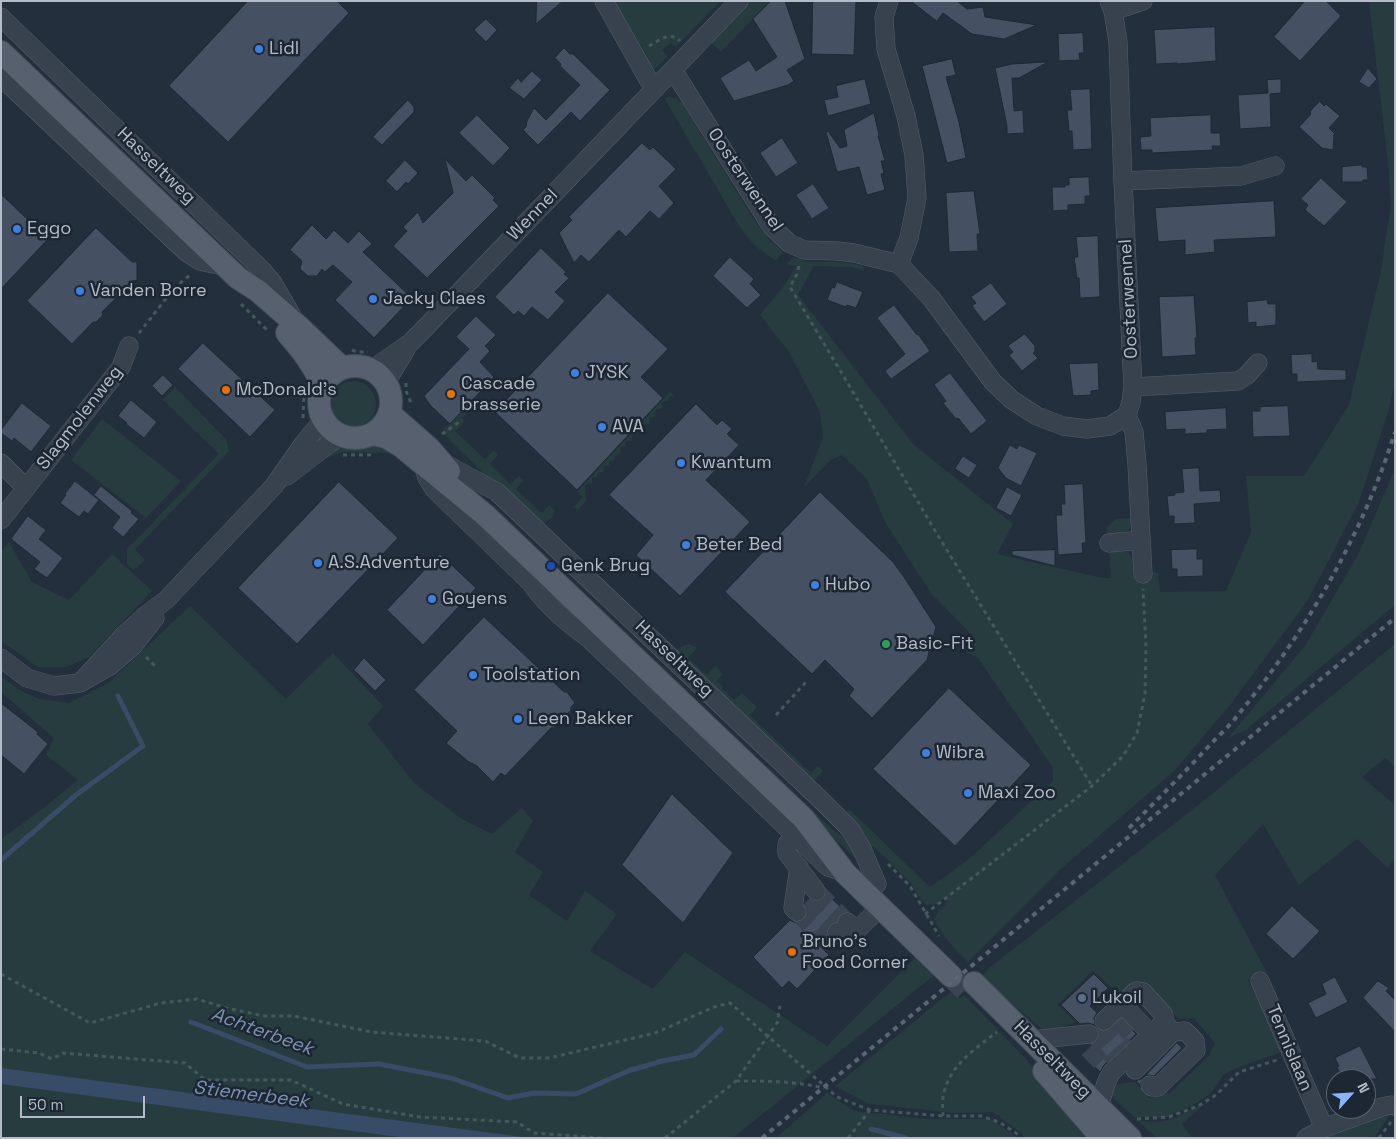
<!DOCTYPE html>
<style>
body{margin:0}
#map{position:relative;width:1396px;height:1139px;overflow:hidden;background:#242f3e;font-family:"Space Grotesk",sans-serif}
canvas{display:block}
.frame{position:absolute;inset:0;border:2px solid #b4bcc9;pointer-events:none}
.north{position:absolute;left:1326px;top:1069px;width:50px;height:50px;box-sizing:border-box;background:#1d2633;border:1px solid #59626f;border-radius:50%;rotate:64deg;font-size:14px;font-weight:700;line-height:20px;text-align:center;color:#b4bcc9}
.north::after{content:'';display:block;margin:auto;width:18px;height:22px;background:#8ab4f8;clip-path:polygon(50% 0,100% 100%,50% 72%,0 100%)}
.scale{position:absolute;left:20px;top:1096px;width:125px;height:22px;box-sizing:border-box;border:2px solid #b4bcc9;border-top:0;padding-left:6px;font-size:15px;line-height:18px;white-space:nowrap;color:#b4bcc9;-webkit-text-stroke:4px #1d2633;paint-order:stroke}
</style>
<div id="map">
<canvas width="1396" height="1139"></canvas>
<div class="frame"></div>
<div class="north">N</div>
<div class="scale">50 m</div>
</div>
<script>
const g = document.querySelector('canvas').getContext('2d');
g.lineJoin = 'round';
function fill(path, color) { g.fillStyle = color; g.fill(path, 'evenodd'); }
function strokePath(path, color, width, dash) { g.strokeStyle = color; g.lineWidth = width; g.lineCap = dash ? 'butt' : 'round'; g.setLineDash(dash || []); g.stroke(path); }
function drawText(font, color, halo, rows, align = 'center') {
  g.font = font + ' "Space Grotesk",sans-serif'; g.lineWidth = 5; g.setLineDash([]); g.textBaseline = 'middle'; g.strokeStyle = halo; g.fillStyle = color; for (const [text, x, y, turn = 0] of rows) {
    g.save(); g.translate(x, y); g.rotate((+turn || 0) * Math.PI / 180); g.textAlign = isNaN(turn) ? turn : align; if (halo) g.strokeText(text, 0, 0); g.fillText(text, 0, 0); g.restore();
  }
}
fill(new Path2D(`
 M607 1H720L676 47 671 43 662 50 668 56 652 72Z
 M748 1H770L721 52 710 42Z
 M1369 1H1395V382L1389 409 1359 502 1308 600 1230 705 1174 771 1061 869 968 962C953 948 944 937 934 920L939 910 948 902 944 898 935 905 926 904 922 901 911 883 901 873 875 848 860 838 845 818 846 811H851L930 887 969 859 1053 781V768L978 658 961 648 973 636 931 593 885 522 867 479 842 455 831 460 804 487 823 437 820 412 789 352 760 315 784 286 796 266 787 264 793 257 808 262H843L863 266 864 271 852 267 814 266 798 295 913 444 1013 524 997 554 1102 578H1111L1109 549C1129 549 1134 554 1136 574L1158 572 1160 592 1226 591 1251 532 1246 476H1304L1349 405 1381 271 1391 204 1388 163Z
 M667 97 676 98 683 104 751 215 770 241 783 252 776 261 755 246 739 226 665 99Z
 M330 404a23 23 0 1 1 46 0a23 23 0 1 1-46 0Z
 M175 387 226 439 229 451 135 550 145 560 134 570 127 564V549L219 454 163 400Z
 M670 392 674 396 669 397 668 401 662 402V408L656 409 655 417 649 418V424L643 425V429L637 430V435L632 436V441H626V446L620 447V454L614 455 615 460 609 461V466H604L603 472 598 473 597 477 592 478V483L585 485 586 501 578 510 574 507 583 497 577 492Z
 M476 397 483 403 474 412 472 409 461 419 464 422 455 431 485 459 494 450 498 455 490 464 510 484 519 476 524 480 516 489 542 513 550 505 555 511 553 517 539 526 487 482 480 470 442 432Z
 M102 419 181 481 146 518 71 460Z
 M370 446H378L394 450 388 453 342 452 324 459 336 449H360Z
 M1395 469V605L1247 729 1228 738 1305 646 1358 555Z
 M1132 518C1132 535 1120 534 1106 536L1107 527 1116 519Z
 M9 542 32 582 69 600 112 554 152 591 89 657 66 667H38L1 641V552Z
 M190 606 286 699 333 653 383 706 368 724 414 783 462 819 492 834 522 808 533 821 515 852 543 872 529 895 567 921 585 891 617 914 590 951 653 989 685 952 827 1046 919 954 938 972 733 1138H1V840L5 836 41 810 78 780 46 755 54 738 1 692V676L18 689 39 699 69 703 108 683Z
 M689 644 697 648 688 658 707 675 715 666 723 674 717 681 723 686 722 689 734 700 742 693 757 707 750 715 811 773 818 766 823 771 810 785 674 653 683 646Z
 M1395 644V767L1385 758 1362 777 1395 805V856L1388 868 1357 839 1299 885 1263 824 1215 875 1267 973 1248 980 1284 1051 1242 1066 1224 1074 1212 1092 1197 1103 1167 1117H1134L1111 1096 1114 1086 1122 1083 1135 1082 1150 1098 1171 1092 1209 1056 1215 1043 1194 1018 1178 1019 1170 1009 1168 1010 1143 983 1140 982 1122 998 1095 972 1092 971 1058 1005 1075 1022 1047 1033 1010 1002 982 976 989 968 1202 802Z
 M814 812 834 831 854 842 862 865 810 815Z
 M953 990 960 998 964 995 1028 1061 1093 1138H1024L1022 1134 993 1112 955 1113 869 1104 835 1086Z
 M827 1093 854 1111 929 1119H991L1018 1138H776Z
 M1207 1102 1182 1124 1192 1138H1157L1138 1121 1161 1122 1177 1117Z
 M1385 1113 1389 1116 1374 1138H1326Z`), '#263c3f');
fill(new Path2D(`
 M1 1068 530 1138H406L1 1084Z`), '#394c67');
strokePath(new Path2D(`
 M1 860 76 795 143 746 118 696
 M191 1022 307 1067 379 1064 451 1078 508 1098 534 1093 576 1094 628 1071 662 1061 694 1055 721 1029
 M871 1129 906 1138`), '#394c67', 5);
const building = new Path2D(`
 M248 1H337L349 13 228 142 169 86Z
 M537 1H563L536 24Z
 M771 1H785L805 59 787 70 794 81 788 85 734 101 720 78 749 60 756 71 777 57 753 19Z
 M813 1H856L854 55 812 54Z
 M911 1H957L967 9 983 7 985 17 1037 25 1004 39 972 34 943 13 937 21Z
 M1305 1H1326L1341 16 1300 61 1274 37Z
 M486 19 497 30 486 42 474 30Z
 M1215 27 1216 61 1177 64V63L1156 64 1154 30Z
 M1083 33 1084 53H1079L1080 60 1059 61 1058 34Z
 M564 48 571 55 572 53 610 90 580 121 571 112 538 145 523 130 526 127 527 121 534 108 546 120 580 85 560 66 561 64 555 58Z
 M952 59 956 75 946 77 959 122 966 158 947 163 922 66Z
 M1048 62 1019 78H1012L1014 111 1023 110 1024 133 1007 134V126L995 68 1012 64Z
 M1368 68 1377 79 1369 88 1359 82Z
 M532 71 542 80 524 99 509 88 518 78 521 82Z
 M865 79 871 104 828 116 824 100 838 97 836 86Z
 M1281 79V93L1270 94 1271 127 1240 129 1238 95 1268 93 1267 80Z
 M1090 89 1092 149 1073 150 1072 131H1069L1067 110H1072L1070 90Z
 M408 100 414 107V112L382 145 373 137Z
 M1320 101 1324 106 1326 104 1340 116 1329 128 1335 134 1333 136 1334 137 1333 150 1322 148 1299 127 1311 114 1310 112Z
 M874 113 879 135 878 136 885 161H881L884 173 881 174 885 190 867 195 859 167 837 172 826 132 828 131 840 148 847 146 844 130Z
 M477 115 510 148 493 166 459 133Z
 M1211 115V133H1220L1221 146H1212L1213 150 1152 153V150H1141L1140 137 1151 136 1150 118Z
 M782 138 798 163 776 177 760 153Z
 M642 143 650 150 653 147 676 169 659 186 674 203 659 219 650 211 626 237 619 230 589 262 581 255 574 263 559 233 572 220 569 217Z
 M445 159 466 181 472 175 495 198 493 200 499 206 427 278 393 246 407 231 403 227 418 212 423 223 453 193Z
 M405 160 418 173 408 184 406 182 397 192 386 181Z
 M1362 165V167H1367L1368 180H1363L1362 182H1342V167Z
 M1089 177 1090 196H1085V204L1068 205V210L1053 211 1052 187H1065V185H1069V178Z
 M1321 178 1347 202 1324 226 1305 210 1308 205 1301 199Z
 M813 184 829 208 812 219 796 195Z
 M974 191 980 234H977L978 251 949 252 946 193Z
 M1 194 48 239 1 289Z
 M1274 201 1276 237 1214 240 1215 252 1185 255V240L1158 242 1155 208Z
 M312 225 326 239 334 230 348 243 359 231 372 244 363 252 412 298 374 338 335 300 352 282 333 265 325 272 322 269 317 276H308L300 269 302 261 290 250Z
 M96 228 132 262H137V280L133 281 102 312 103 315 96 322H93L72 344 27 301Z
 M1098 236 1100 297 1080 298 1079 278H1077L1074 257H1078L1076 237Z
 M541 248 566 272 564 274 569 278 555 292 565 301 548 320 532 307 524 316 518 311 514 315 495 297Z
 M730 257 754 279 750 284 761 295 747 308 713 276Z
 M837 282 863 292 856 308 847 305 846 307 827 300 832 287 834 288Z
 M991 283 1007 304 984 322 972 306 976 303 971 297Z
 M608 293 668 349 641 377 663 398 577 490 495 412Z
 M1194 296 1197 338H1195L1196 355 1162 357 1159 297Z
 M1267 300 1268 304H1276V325L1256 327V322L1248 323 1247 302Z
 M894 305 917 335 918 334 930 351 891 379 885 371 905 354 877 318Z
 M476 316 496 335 485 346 490 351 480 362 494 377 450 424 430 405 424 396 469 349 456 337Z
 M1025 334 1035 346V351L1033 353 1038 358 1022 371 1009 355 1013 352 1008 346Z
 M203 343 275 410 250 437 178 369Z
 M1312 354V362L1317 361 1318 369 1346 370V380L1297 382V374H1292L1291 355Z
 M1098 363 1099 390 1091 391V395L1073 396 1069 364Z
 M950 373 987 421 971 434 958 418 956 419 943 403 946 401 934 385Z
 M163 375 173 385 162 396 152 386Z
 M131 400 157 422 144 438 126 424 127 423 118 416Z
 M22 403 51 426 31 452 14 438 12 441 1 433V430Z
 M696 404 717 425 722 420 732 429 727 434 739 445 706 480 750 522 680 596 636 555 653 535 609 495Z
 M1288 406 1290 436 1253 437 1252 411H1260V407Z
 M1226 408 1227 429 1207 430V433L1185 434V429L1166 430 1165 412Z
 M1010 445 1017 449 1019 445 1037 453 1021 486 1006 478 998 468Z
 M963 456 977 465 969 478 955 469Z
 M1199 468 1200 491 1220 490 1221 502 1194 504 1195 523 1174 524V516H1169L1167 496 1175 495V493L1184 492 1182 469Z
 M75 481 99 500 88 514 84 511 79 517 60 503 66 495 65 494Z
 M339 482 398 538 297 644 238 588Z
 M1083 484 1086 543H1082L1083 553 1058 555 1056 515H1062L1061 504H1065L1064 485Z
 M101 486 132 511 131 513 139 519 123 537 112 528 120 517 94 495Z
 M1007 487 1022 495 1011 516 996 508Z
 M820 492 893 562 904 577 936 627 927 660 872 718 849 696 854 689 825 660 812 674 725 592Z
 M28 516 46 530 39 539 63 558 47 578 34 569 40 562 11 539Z
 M1197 549V559H1203V576L1177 577V569H1172L1171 550Z
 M1055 550V566L1012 555V551Z
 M440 554 476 588 423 645 387 610Z
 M484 617 564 692H567L575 703 571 707V710L567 714H565L555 724V728H551L505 776 501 773 493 782 477 766 469 762 446 743 457 731 414 690Z
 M364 658 386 680 375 691 354 670Z
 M949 688 1031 765 955 846 873 769Z
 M1 703 38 732 37 734 48 744 24 774 1 755Z
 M672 794 733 853 683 923 622 865Z
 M826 893 846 912 839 915 837 922 829 925 827 930V935L830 940 822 948 829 955 797 989 789 981 782 988 753 957 790 920 794 922H799L805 919 807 915V910L804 904 809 899 812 901H818L823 899Z
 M1292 906 1320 931 1293 959 1266 934Z
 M1094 974 1108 988 1090 1006 1097 1013 1094 1018 1095 1025 1088 1023 1080 1024 1061 1005Z
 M1335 977 1348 1002 1316 1018 1308 1003 1326 994 1322 984Z
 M1378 981 1389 988 1386 991 1395 1000V1032L1363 998Z
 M1122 1019 1136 1034 1104 1065 1100 1072 1083 1054 1098 1039 1100 1033 1098 1030 1101 1031H1107Z
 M1177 1043 1182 1048 1154 1076 1148 1075 1143 1077 1140 1085 1136 1081 1143 1078Z
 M1360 1046 1377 1079H1343L1337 1067 1339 1066 1335 1058Z`);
fill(building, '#455162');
strokePath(building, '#1f2835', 1);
strokePath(new Path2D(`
 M816 891 847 922
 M807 901 837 932
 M797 912 827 942
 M1118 1020 1135 1038
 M1102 1024 1125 1048
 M1092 1033 1115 1058
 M1088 1049 1106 1067`), '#3a4453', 18, [18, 9]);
strokePath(new Path2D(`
 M951 976 965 990`), '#3a4453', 22, [22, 11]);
const minor = new Path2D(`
 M604 1 648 79 656 87
 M889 1 884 17 886 49 906 116 914 155 917 198 909 238 899 264
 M1113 11 1143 1
 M1 17 261 269 273 283 292 316
 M673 70 771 226 789 243 804 250 838 251 854 253 899 264 931 298 993 382 1012 400 1037 416 1063 426 1087 429 1110 426 1127 415 1131 402 1133 387 1123 181 1118 42 1113 11 1109 1
 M1 77 186 252 200 261 227 267
 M1123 181 1241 176 1275 166
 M371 370 410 343 423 330 739 1
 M385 384 406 349
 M1133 387 1238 381 1246 376 1258 363
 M1127 415 1134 432 1137 465 1143 574
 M442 462 497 492 824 803 850 829 862 849 877 884
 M1 463 26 488
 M423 464 427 478 434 489 531 583C545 604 566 622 587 637L828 867 840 871
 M287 476 330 443 342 436
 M1 520 121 367 129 346
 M1109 543 1141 540
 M1 658 27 678 54 686 80 683 110 666 134 645 155 618
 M80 683 124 635 146 615 166 600 274 486 303 444 323 420
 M795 836 787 844V853L816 891
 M797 912 793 908 799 867
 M847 922 857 930 881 907
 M837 932 843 937 857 930
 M1260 981 1324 1128
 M1122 1004 1151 1034
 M1032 1040 1089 1034
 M1135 1070 1173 1032
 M1150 1085 1152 1087H1158L1196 1050 1195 1041 1185 1031 1173 1032 1164 1022
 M1099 1107 1106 1083 1111 1073 1164 1022V1015L1143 992 1136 991 1104 1021
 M1306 1138 1324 1128 1382 1107 1391 1105 1395 1106`);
const major = new Path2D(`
 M1 52 238 278 258 291 297 325 342 368
 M287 333C302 350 313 364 322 385
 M319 402a36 36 0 1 1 72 0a36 36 0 1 1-72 0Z
 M389 413 429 448 449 471
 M372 434 386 437 401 446 485 515 804 819 845 873 951 976
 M974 983 1130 1138
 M1044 1071 1102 1138`);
strokePath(minor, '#565f6c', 19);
strokePath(major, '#414a57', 24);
strokePath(new Path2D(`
 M649 46C660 40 669 31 680 41
 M799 266 797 274 790 287 850 387 937 534 1092 786
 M241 304 268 331
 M139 333C151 319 176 282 191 275
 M352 350 357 352H368
 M406 383V391L412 405
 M303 418 304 392
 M442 434 462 420
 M343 455H372
 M146 657 156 667
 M776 715 806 682
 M888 864 910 886 939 936
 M925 914 1092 786 1123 756 1137 733 1145 694 1146 646 1143 589
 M1 974 90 1023 161 1003 197 999 226 1008 264 1016H294L371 1032 485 1041 520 1058H549L655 1033 714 1007 730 1003 837 1097 870 1110 943 1116H981L999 1122 1019 1135 1020 1138
 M1 1049 39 1053 52 1059 63 1053 185 1063 205 1080H291L343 1104 420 1117 517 1122 534 1133 601 1138
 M736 1081C766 1081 795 1081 824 1088
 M943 1116C943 1110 942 1103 943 1097 948 1066 975 1049 997 1032
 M1137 1119 1169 1117 1198 1106 1216 1095 1239 1072 1277 1060
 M665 1138 736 1081 777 1023 780 1006
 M848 1138 870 1110
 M1379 1138 1391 1122`), '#44595c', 3, [4, 4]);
strokePath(minor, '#38414e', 18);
strokePath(major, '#56606e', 22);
strokePath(new Path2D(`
 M1129 828C1156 801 1183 774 1209 746 1218 736 1229 727 1237 716 1306 632 1362 536 1395 432
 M762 1138 1395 618`), '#5a6575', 4, [5, 5]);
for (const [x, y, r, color] of [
 [259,49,5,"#3f7fe0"],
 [17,229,5,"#3f7fe0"],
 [80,291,5,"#3f7fe0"],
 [373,299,5,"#3f7fe0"],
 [575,373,5,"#3f7fe0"],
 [226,390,5,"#e8710a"],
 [451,394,5,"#e8710a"],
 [602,427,5,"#3f7fe0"],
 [681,463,5,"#3f7fe0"],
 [686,545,5,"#3f7fe0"],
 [318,563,5,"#3f7fe0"],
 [551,566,5,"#1a4fb4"],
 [815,585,5,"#3f7fe0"],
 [432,599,5,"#3f7fe0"],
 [886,644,5,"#2e9e5b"],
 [473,675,5,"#3f7fe0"],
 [518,719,5,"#3f7fe0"],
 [926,753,5,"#3f7fe0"],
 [968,793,5,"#3f7fe0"],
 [792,952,5,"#e8710a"],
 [1082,998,5,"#5c6f8a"]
]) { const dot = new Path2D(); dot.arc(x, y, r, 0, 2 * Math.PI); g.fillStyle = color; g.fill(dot); strokePath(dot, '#1d2633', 2); }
drawText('18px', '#b4bcc9', '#1d2633', [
 ["Lidl",269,49],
 ["Eggo",27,229],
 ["Vanden Borre",90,291],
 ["Jacky Claes",383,299],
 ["JYSK",585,373],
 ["Cascade",461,384],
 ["brasserie",461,405],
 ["McDonald's",236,390],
 ["AVA",612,427],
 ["Kwantum",691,463],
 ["Beter Bed",696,545],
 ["A.S.Adventure",328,563],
 ["Genk Brug",561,566],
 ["Hubo",825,585],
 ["Goyens",442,599],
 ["Basic-Fit",896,644],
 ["Toolstation",483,675],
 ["Leen Bakker",528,719],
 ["Wibra",936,753],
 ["Maxi Zoo",978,793],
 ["Bruno's",802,942],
 ["Food Corner",802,963],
 ["Lukoil",1092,998]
], 'left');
drawText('18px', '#b4bcc9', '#1d2633', [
 ["Hasseltweg",156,166,44],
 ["Oosterwennel",745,180,56],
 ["Wennel",533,215,-46],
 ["Oosterwennel",1129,299,-93],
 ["Slagmolenweg",80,418,-52],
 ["Hasseltweg",674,659,44],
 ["Tennislaan",1289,1048,67],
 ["Hasseltweg",1052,1060,45]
]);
drawText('italic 19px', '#7c92b1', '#1d2633', [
 ["Achterbeek",262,1032,20],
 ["Stiemerbeek",251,1095,7]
]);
</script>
